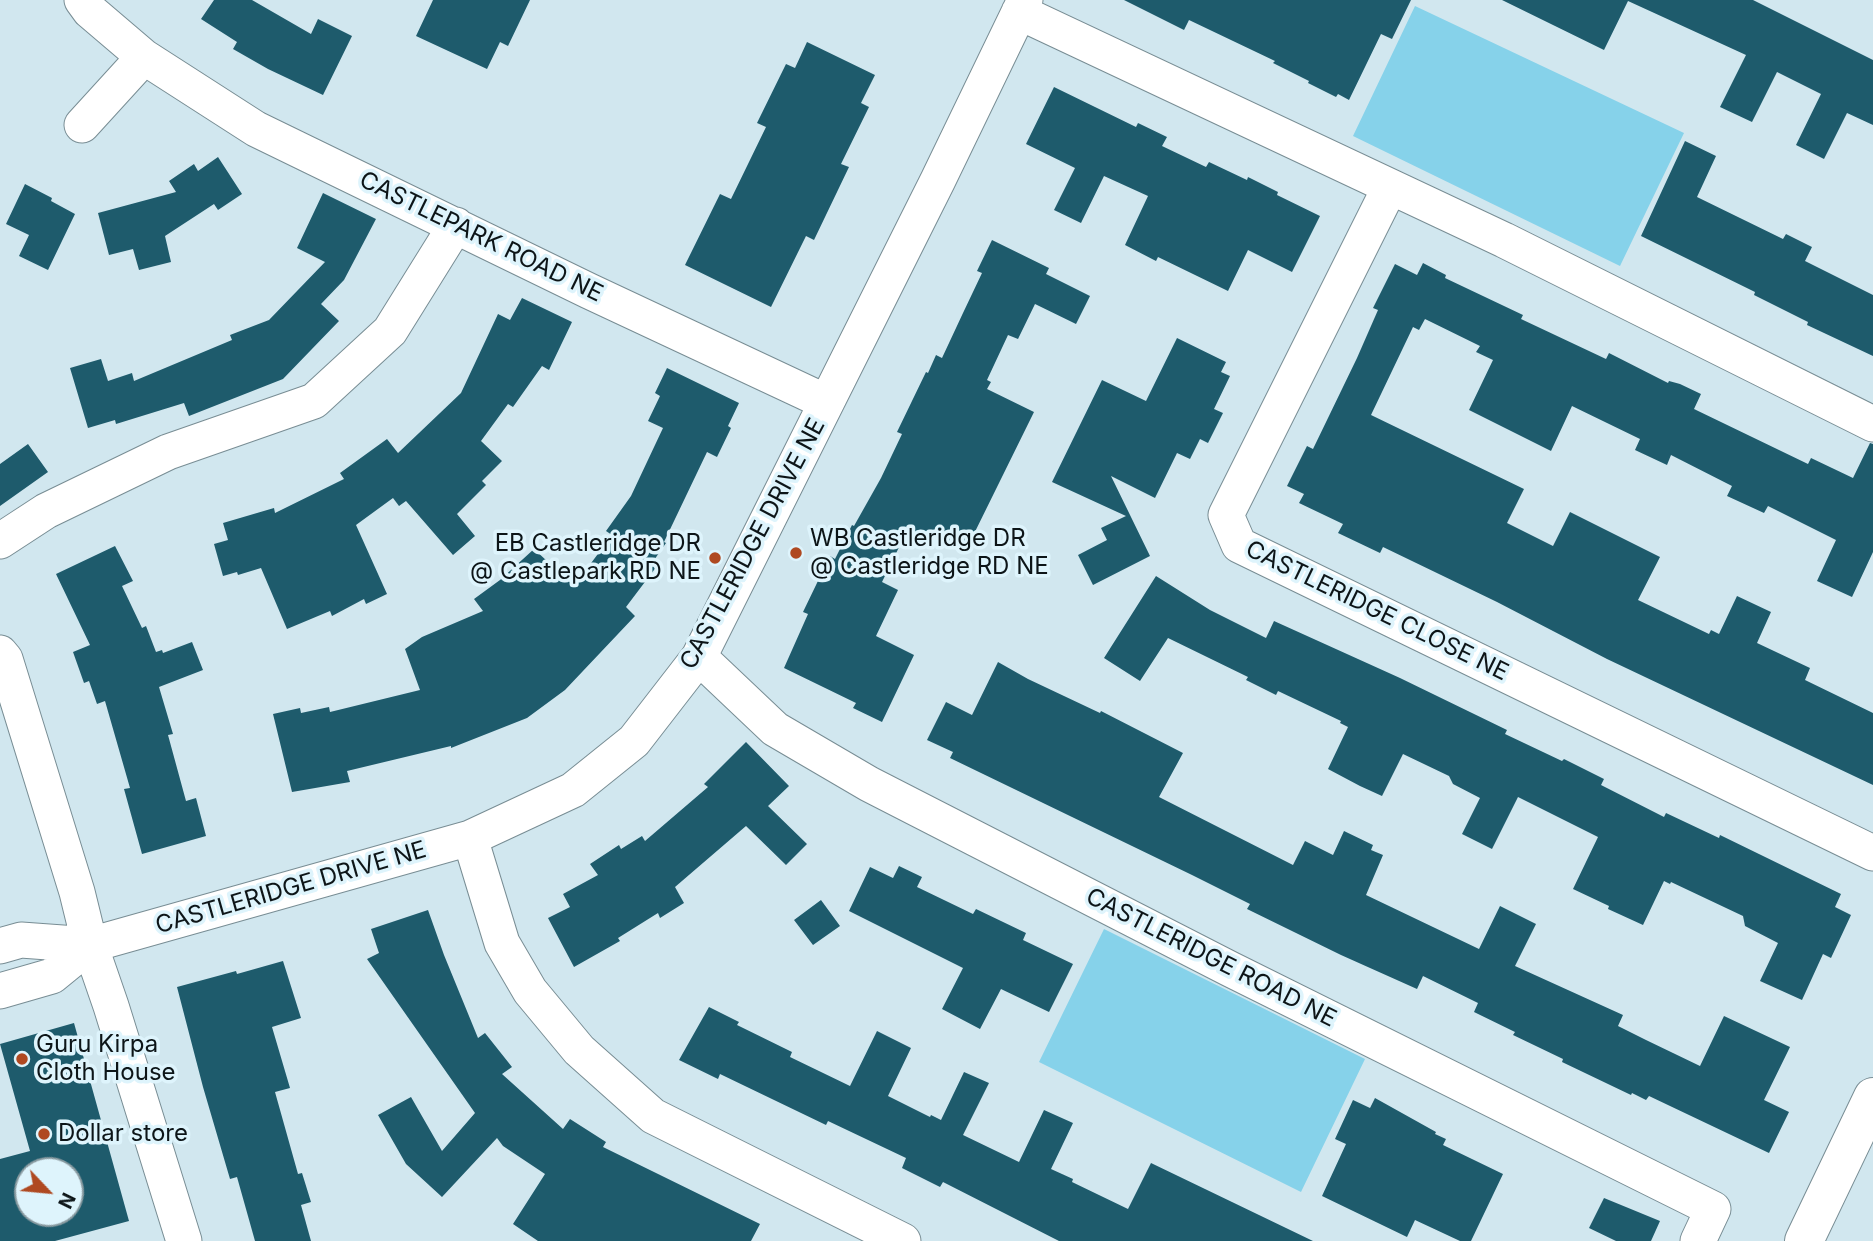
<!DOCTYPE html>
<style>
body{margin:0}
#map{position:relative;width:1873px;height:1241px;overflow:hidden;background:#d1e7ef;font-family:Inter,sans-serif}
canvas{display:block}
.north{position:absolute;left:14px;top:1157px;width:70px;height:70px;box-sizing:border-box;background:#def4fc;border:2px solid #8a9ba1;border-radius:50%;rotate:116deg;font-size:19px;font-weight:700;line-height:28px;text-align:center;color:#0d1518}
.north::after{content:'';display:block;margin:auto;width:24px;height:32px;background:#af4921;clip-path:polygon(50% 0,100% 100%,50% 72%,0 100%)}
</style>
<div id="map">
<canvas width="1873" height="1241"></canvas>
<div class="north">N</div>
</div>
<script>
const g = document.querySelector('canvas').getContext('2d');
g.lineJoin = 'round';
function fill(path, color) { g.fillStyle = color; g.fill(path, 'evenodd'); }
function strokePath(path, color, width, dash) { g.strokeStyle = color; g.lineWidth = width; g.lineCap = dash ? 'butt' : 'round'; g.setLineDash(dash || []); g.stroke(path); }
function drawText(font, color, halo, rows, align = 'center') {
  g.font = font + ' Inter,sans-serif'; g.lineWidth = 7; g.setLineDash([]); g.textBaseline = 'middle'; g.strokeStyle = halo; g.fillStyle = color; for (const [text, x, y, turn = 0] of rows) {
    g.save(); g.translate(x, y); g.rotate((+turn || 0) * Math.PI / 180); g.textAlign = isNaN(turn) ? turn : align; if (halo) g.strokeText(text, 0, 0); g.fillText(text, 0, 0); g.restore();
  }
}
fill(new Path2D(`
 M1415 6 1684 133 1620 266 1353 136Z
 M1104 929 1365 1059 1301 1192 1039 1062Z`), '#86d2ea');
fill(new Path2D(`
 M214 0H252L311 34 318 19 352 36 323 95 268 69 233 49 237 42 201 19Z
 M433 0H530L508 46 500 42 487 69 416 36Z
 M1124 0H1411L1392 39 1381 34 1349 100 1338 94 1336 97 1308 83 1309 81 1273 63 1275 61 1189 20 1184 30Z
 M1502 0H1753L1873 60V125L1847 113 1824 159 1796 145 1821 94 1777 72 1752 122 1720 107 1746 55 1628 1 1604 50Z
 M807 42 875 75 861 103 869 107 841 164 849 167 814 240 806 236 771 307 685 265 720 194 731 199 766 127 757 123 786 64 795 68Z
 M1054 87 1136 127 1138 123 1167 137 1162 146 1206 167 1209 162 1247 180 1248 177 1278 192 1277 195 1320 216 1292 272 1248 250 1228 291 1158 257 1156 261 1125 245 1148 196 1104 176 1081 223 1054 210 1075 168 1026 144Z
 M1685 141 1716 156 1697 197 1783 239 1786 234 1812 247 1805 261 1873 295V356L1807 325 1808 322 1754 295 1755 292 1641 236Z
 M218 157 242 194 218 210 214 204 165 236 171 262 139 270 133 249 109 255 98 213 176 192 169 181 194 164 198 171Z
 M25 184 52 198 51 201 75 214 48 270 19 256 29 235 6 224Z
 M323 193 376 219 344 280 321 304 339 321 283 379 189 416 184 403 116 424 115 420 88 428 70 368 101 359 108 381 132 373 134 381 232 340 230 335 269 320 325 262 297 248Z
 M992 240 1049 268 1046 274 1090 296 1076 324 1035 304 1018 339 1008 335 987 380 991 382 987 389 1034 412 965 552 922 531 916 542 904 537 882 582 898 590 876 636 914 655 882 722 853 708 856 703 784 668 808 614 803 612 830 556 835 559 852 525 854 526 881 478 902 434 897 432 926 372 928 373 936 355 942 358 963 313 982 273 977 271Z
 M1423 263 1446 275 1445 278 1523 315 1521 319 1606 359 1609 353 1668 383 1669 381 1680 384 1701 394 1694 409 1808 464 1811 458 1853 478 1870 443 1873 444V552L1852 597 1817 581 1836 540 1768 506 1764 513 1727 496 1732 486 1671 455 1667 465 1635 450 1640 439 1572 406 1551 451 1469 410 1493 360 1476 352 1480 346 1425 319 1419 330 1413 327 1371 415 1524 489 1507 523 1553 546 1570 512 1660 557 1638 600 1709 634 1711 630 1719 634 1737 596 1771 612 1757 643 1810 668 1805 680 1873 713V785L1607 659 1497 602 1383 547 1380 553 1338 533 1343 524 1299 503 1304 494 1287 486 1307 446 1313 449 1357 358 1378 310 1373 308 1395 264 1417 275Z
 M522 298 572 322 549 370 542 366 513 407 508 404 481 441 502 461 482 481 486 485 457 514 475 536 453 555 406 501 399 506 393 498 356 525 387 594 366 604 364 599 332 616 330 611 287 629 261 568 238 575 237 572 223 576 214 544 228 540 223 523 274 508 275 513 344 479 340 473 387 439 398 453 461 393 498 314 510 320Z
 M1177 338 1226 362 1221 372 1230 376 1214 409 1223 413 1208 443 1200 439 1190 459 1177 453 1155 498 1111 476 1150 556 1093 585 1078 555 1107 540 1101 528 1126 516 1052 482 1102 380 1146 401Z
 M667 368 739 403 728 426 731 428 717 457 707 452 664 542 666 543 652 563 657 566 626 607 635 616 565 690 527 718 451 748V746L347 771 350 782 292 792 273 714 300 708 301 713 329 707 330 712 420 690 405 649 422 637 483 611 474 599 500 580 534 549 574 586 612 535 606 531 631 496 663 428 648 421 660 396 655 393Z
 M28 444 48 472 0 506V464Z
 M115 546 133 581 122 586 142 628 146 626 156 652 162 650 163 653 192 642 203 670 159 687 173 734 168 735 186 801 196 798 206 836 142 854 124 789 130 788 105 701 97 704 89 681 84 683 73 652 90 645 56 574Z
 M1156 576 1210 610 1266 638 1274 621 1400 678 1507 730 1505 734 1562 761 1564 759 1604 779 1601 785 1664 817 1666 813 1719 838 1720 835 1841 894 1835 907 1851 915 1831 958 1823 954 1802 1000 1760 981 1778 943 1745 926 1743 916 1671 882 1670 884 1664 881 1643 925 1608 909 1609 906 1573 889 1598 837 1518 797 1492 849 1462 834 1480 798 1453 784 1449 776 1403 754 1382 796 1360 786 1328 769 1348 727 1340 723 1341 721 1278 691 1276 695 1246 680 1248 677 1168 638 1140 681 1104 658Z
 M998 662 1028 679 1100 713 1101 711 1183 753 1159 797 1293 865 1305 841 1333 855 1344 831 1373 845 1371 850 1383 855 1366 895 1479 949 1500 906 1536 924 1515 966 1623 1015 1618 1026 1646 1040 1700 1066 1724 1016 1790 1047 1764 1100 1789 1112 1769 1153 1649 1096 1646 1100 1632 1093 1631 1095 1562 1062 1563 1059 1513 1035 1515 1032 1474 1012 1478 1003 1423 976 1417 989 1341 955 1247 909 1250 904 1192 875 950 758 953 752 927 740 946 702 972 715Z
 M746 742 789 786 768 806 807 844 786 865 746 826 675 887 684 903 660 918 658 913 618 938 620 941 574 967 548 918 570 907 563 894 598 875 590 864 619 845 621 849 642 836 645 841 708 787 704 784Z
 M899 866 922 877 917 887 973 914 976 909 1026 933 1023 940 1073 964 1049 1012 1001 989 980 1029 942 1009 963 968 849 911 870 867 893 878Z
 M821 900 840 926 813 945 794 920Z
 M428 910 444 955 478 1038 485 1033 512 1067 502 1074 563 1129 570 1119 606 1142 603 1147 760 1224 751 1241H538L513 1224 545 1174 503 1146 497 1138 442 1197 406 1164 378 1115 411 1097 442 1151 475 1113 367 959 379 953 371 929Z
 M283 961 301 1018 272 1027 290 1088 275 1092 298 1174 302 1173 311 1202 301 1205 311 1241H255L237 1177 230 1179 203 1087 177 987 236 971 237 974Z
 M709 1007 739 1022 737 1025 792 1052 790 1057 850 1086 877 1031 911 1048 888 1096 930 1117 931 1115 941 1120 964 1072 989 1083 963 1135 1019 1162 1044 1110 1073 1123 1051 1169 1073 1179 1072 1182 1128 1209 1151 1163 1313 1241H1059L943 1182 940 1187 902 1168 906 1158 828 1121 826 1125 720 1074 718 1079 679 1060Z
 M74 1023 129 1221 55 1241H0V1159L30 1151 0 1044ZM28 1171H70V1213H28Z
 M1375 1098 1436 1132 1435 1134 1446 1139 1443 1145 1503 1174 1471 1241H1460L1415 1220 1407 1237 1322 1196 1346 1144 1335 1139 1353 1100 1370 1108Z
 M1604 1198 1660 1221 1651 1241H1616L1589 1228Z`), '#1e5b6c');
const minor = new Path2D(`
 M82 0 90 11 144 57 256 129 589 291 826 402
 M1019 12 1504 240 1873 424
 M82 125 144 57
 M1390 187 1226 515 1239 545 1873 853
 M0 541 46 511 168 452 314 401 390 331 456 225
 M0 653 5 659 77 892 90 945 111 1006 184 1241
 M699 657 775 729 869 784 1230 969 1713 1209 1698 1241
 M470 838 502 943 530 991 579 1050 653 1116 903 1241
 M0 946 21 940 90 945 470 838 573 790 634 741 699 657 938 180 1025 0
 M0 991 52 976 90 945`);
const major = new Path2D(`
 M1804 1241 1873 1097`);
strokePath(minor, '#788d94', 37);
strokePath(major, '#788d94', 40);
strokePath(minor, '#fff', 35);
strokePath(major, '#fff', 38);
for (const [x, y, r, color] of [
 [796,553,7,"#af4921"],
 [715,558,7,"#af4921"],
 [22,1059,7,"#af4921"],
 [44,1134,7,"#af4921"]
]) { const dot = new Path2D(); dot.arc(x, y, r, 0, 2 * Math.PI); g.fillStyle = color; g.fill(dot); strokePath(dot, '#def4fc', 2.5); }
drawText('24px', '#0d1518', '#def4fc', [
 ["CASTLEPARK ROAD NE",481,237,26],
 ["CASTLERIDGE DRIVE NE",753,544,-62],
 ["CASTLERIDGE CLOSE NE",1377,611,26],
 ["CASTLERIDGE DRIVE NE",291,888,-16],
 ["CASTLERIDGE ROAD NE",1211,958,27]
]);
drawText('24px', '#0d1518', '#def4fc', [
 ["WB Castleridge DR",810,539],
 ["@ Castleridge RD NE",810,567],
 ["EB Castleridge DR",701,544,"right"],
 ["@ Castlepark RD NE",701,572,"right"],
 ["Guru Kirpa",36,1045],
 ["Cloth House",36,1073],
 ["Dollar store",58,1134]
], 'left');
</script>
